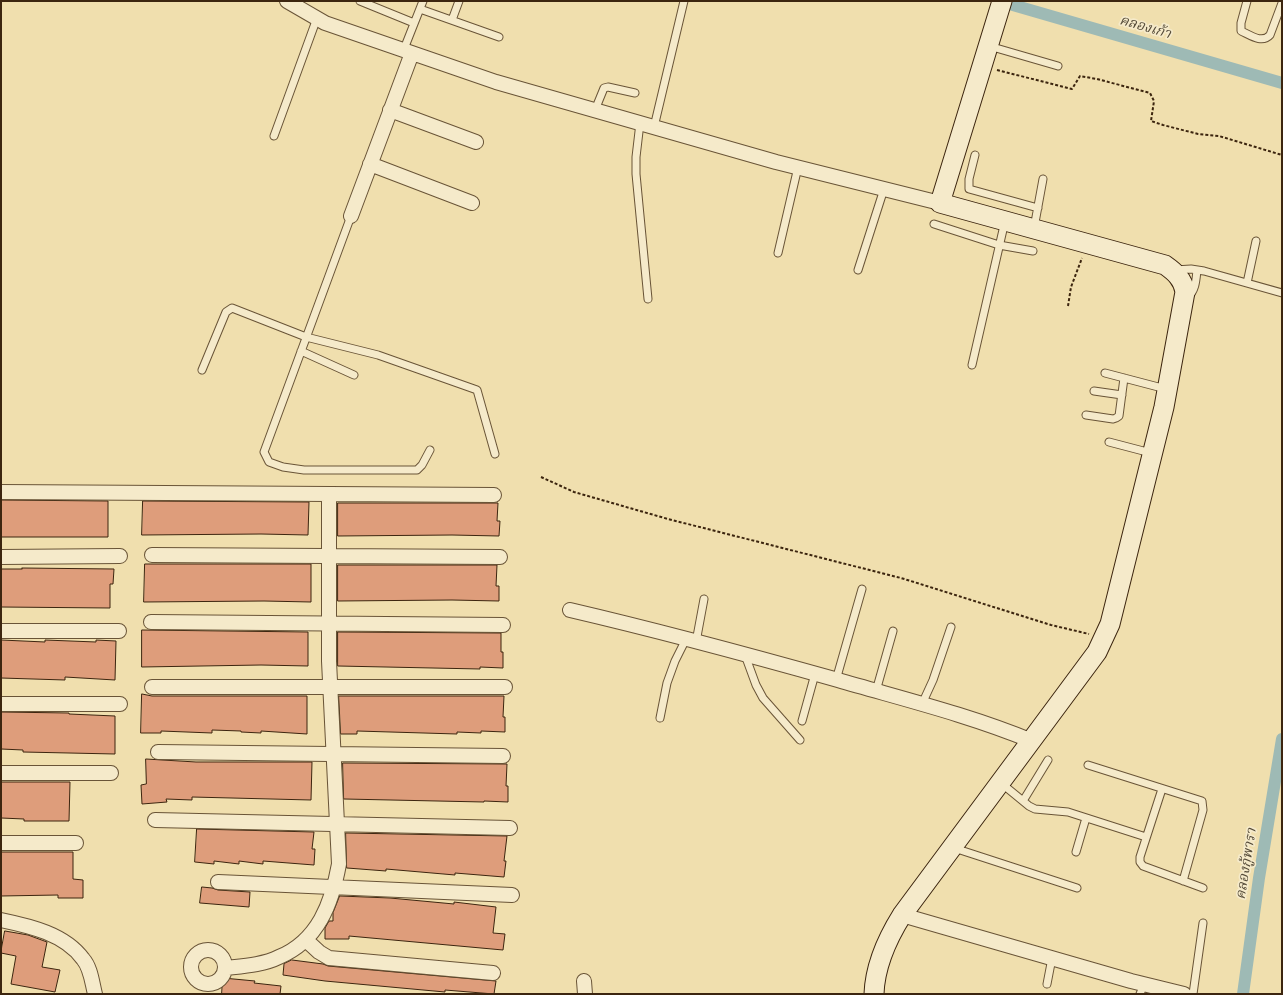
<!DOCTYPE html>
<meta charset="utf-8">
<style>
body{margin:0}
#map{position:relative;width:1283px;height:995px;overflow:hidden;background:#f0dfae;font-family:Cardo,serif}
canvas{display:block}
.frame{position:absolute;inset:0;border:2px solid #3c250f;pointer-events:none}
</style>
<div id="map">
<canvas width="1283" height="995"></canvas>
<div class="frame"></div>
</div>
<script>
const g = document.querySelector('canvas').getContext('2d');
g.lineJoin = 'round';
function strokePath(path, color, width, dash) { g.strokeStyle = color; g.lineWidth = width; g.lineCap = dash ? 'butt' : 'round'; g.setLineDash(dash || []); g.stroke(path); }
function fill(path, color) { g.fillStyle = color; g.fill(path, 'evenodd'); }
function drawText(font, color, halo, rows, align = 'center') {
  g.font = font + ' Cardo,"Noto Serif Thai",serif'; g.lineWidth = 3.5; g.setLineDash([]); g.textBaseline = 'middle'; g.strokeStyle = halo; g.fillStyle = color; for (const [text, x, y, turn = 0] of rows) {
    g.save(); g.translate(x, y); g.rotate((+turn || 0) * Math.PI / 180); g.textAlign = isNaN(turn) ? turn : align; if (halo) g.strokeText(text, 0, 0); g.fillText(text, 0, 0); g.restore();
  }
}
strokePath(new Path2D(`
 M999 1 1282 83
 M1243 994 1259 878 1282 739`), '#9ebab5', 12);
const building = new Path2D(`
 M1 500 108 501V537H1Z
 M143 501 309 502 308 535 261 534 142 535Z
 M338 503H498L497 521H500L499 536 452 535 338 536Z
 M145 564H311V602L264 601 144 602Z
 M338 565H497L496 586H499V601L452 600 338 601Z
 M22 568 114 569 113 584H110V608L1 607V569H22Z
 M142 630 308 632V666L261 665 142 667Z
 M338 632 501 633V652H503V668L480 667V669L338 666Z
 M1 640 45 642V640L96 642V640L116 641 115 680 65 677V680L1 678Z
 M142 694 152 696H307V734L261 731V733L241 732V731L212 730V733L161 731V733H141Z
 M339 696H504L503 717H505V732L481 731V733L457 732V734L357 731V734H341Z
 M1 712 69 713V714L115 716V754L23 752V750L1 749Z
 M146 759 196 762H312L311 800 192 797V800L166 799 167 802 142 804 141 785 146 784Z
 M343 763 507 764 506 786H508V802L484 801V802L344 799Z
 M1 782H70L69 821H24V819L1 818Z
 M197 829 314 832 312 849H315L314 865 263 861V864L239 861V864L214 861V864L195 862Z
 M346 833 507 836 504 861H506L504 877 455 873V875L386 869V871L347 868Z
 M1 852H73V879L83 880V898H58V895L1 896Z
 M202 887 212 888 218 890 250 892 249 907 200 903Z
 M340 896 390 898 454 904V902L496 907 493 933 505 934 503 950 349 936V939H325V928L329 921H333V913Z
 M5 931 28 935 47 942 42 967 60 970 55 992 11 984 16 956 1 953Z
 M292 960 323 964 328 966 496 981 494 994 445 990V992L325 981 283 975 284 964Z
 M223 978 255 981 254 983 281 986 280 994H222Z`);
fill(building, '#de9d7b');
strokePath(building, '#3c250f', 1);
const lane = new Path2D(`
 M360 1 414 23
 M1247 1 1241 23V31C1250 35 1262 44 1270 35L1282 3
 M420 9 499 37
 M452 20 459 1
 M989 46 1058 66
 M404 49 423 1
 M595 110 604 88 608 87 635 93
 M640 123 636 157V174L648 299
 M654 127 684 1
 M274 136 317 18
 M975 155 969 179V189L1038 208
 M351 216 264 452 269 462 283 467 304 470H417L422 465 430 450
 M934 224 999 245 1033 251
 M1034 228 1043 179
 M778 253 798 167
 M858 270 884 189
 M1175 270 1191 269 1204 271 1282 293
 M1247 283 1256 241
 M1188 297C1196 290 1196 279 1197 270
 M301 351 354 375
 M972 365 1005 221
 M202 370 226 312 232 308 306 337 378 355 477 390 495 454
 M1105 373 1166 389
 M1094 391 1122 395
 M1086 415 1113 419 1116 418 1119 416 1124 378
 M1109 442 1151 453
 M696 642 704 599
 M745 655 756 685 763 698 800 740
 M836 680 862 589
 M876 691 893 631
 M922 704 933 680 951 627
 M660 718 667 683 675 661 686 639
 M802 721 815 674
 M1088 765 1202 801 1203 810 1183 881
 M1001 783 1029 806 1035 809 1068 812 1146 837
 M1162 789 1140 857V862L1143 866 1203 888
 M1023 801 1048 760
 M954 848 1077 888
 M1076 852 1086 818
 M1047 984 1052 958
 M1140 994 1144 984
 M1193 994 1203 923`);
const street = new Path2D(`
 M287 1 325 23 496 82 776 162 940 203
 M390 110 476 142
 M370 164 472 203
 M351 216 412 53
 M1 492 494 495
 M152 555 500 557
 M1 557 120 556
 M570 610C660 631 749 655 838 680 903 699 969 715 1032 741
 M151 622 503 625
 M1 631H119
 M152 687H505
 M1 704H120
 M158 752 503 756
 M1 773H111
 M155 820 510 828
 M1 843H76
 M218 882 512 895
 M902 915 1131 981 1184 994
 M1 920C30 926 65 934 83 959 91 968 92 983 95 994
 M306 940 319 952 329 958 493 973
 M191 967a17 17 0 1 1 34 0a17 17 0 1 1-34 0Z
 M225 968C243 966 263 965 279 957 318 941 332 903 339 864L329 661V494
 M584 981 585 994`);
const secondary = new Path2D(`
 M874 994C875 965 887 939 902 915L1097 652 1110 624 1164 407 1185 292C1183 279 1175 272 1165 265L940 203 1002 1`);
strokePath(lane, '#695437', 9);
strokePath(street, '#695437', 16);
strokePath(secondary, '#3c250f', 21);
strokePath(new Path2D(`
 M997 70 1072 89 1080 76 1097 79 1150 93 1154 101 1151 121 1163 125 1198 134 1219 136 1282 155
 M1068 306 1071 287 1082 258
 M541 477 574 492 668 519 901 578 1051 625 1089 634`), '#3c250f', 2, [3, 2]);
strokePath(lane, '#f5eaca', 7);
strokePath(street, '#f5eaca', 14);
strokePath(secondary, '#f5eaca', 19);
drawText('italic 14px', '#544a38', '#f5eaca', [
 ["คลองเก้า",1145,28,16],
 ["คลองกู้พารา",1247,864,-81]
]);
</script>
